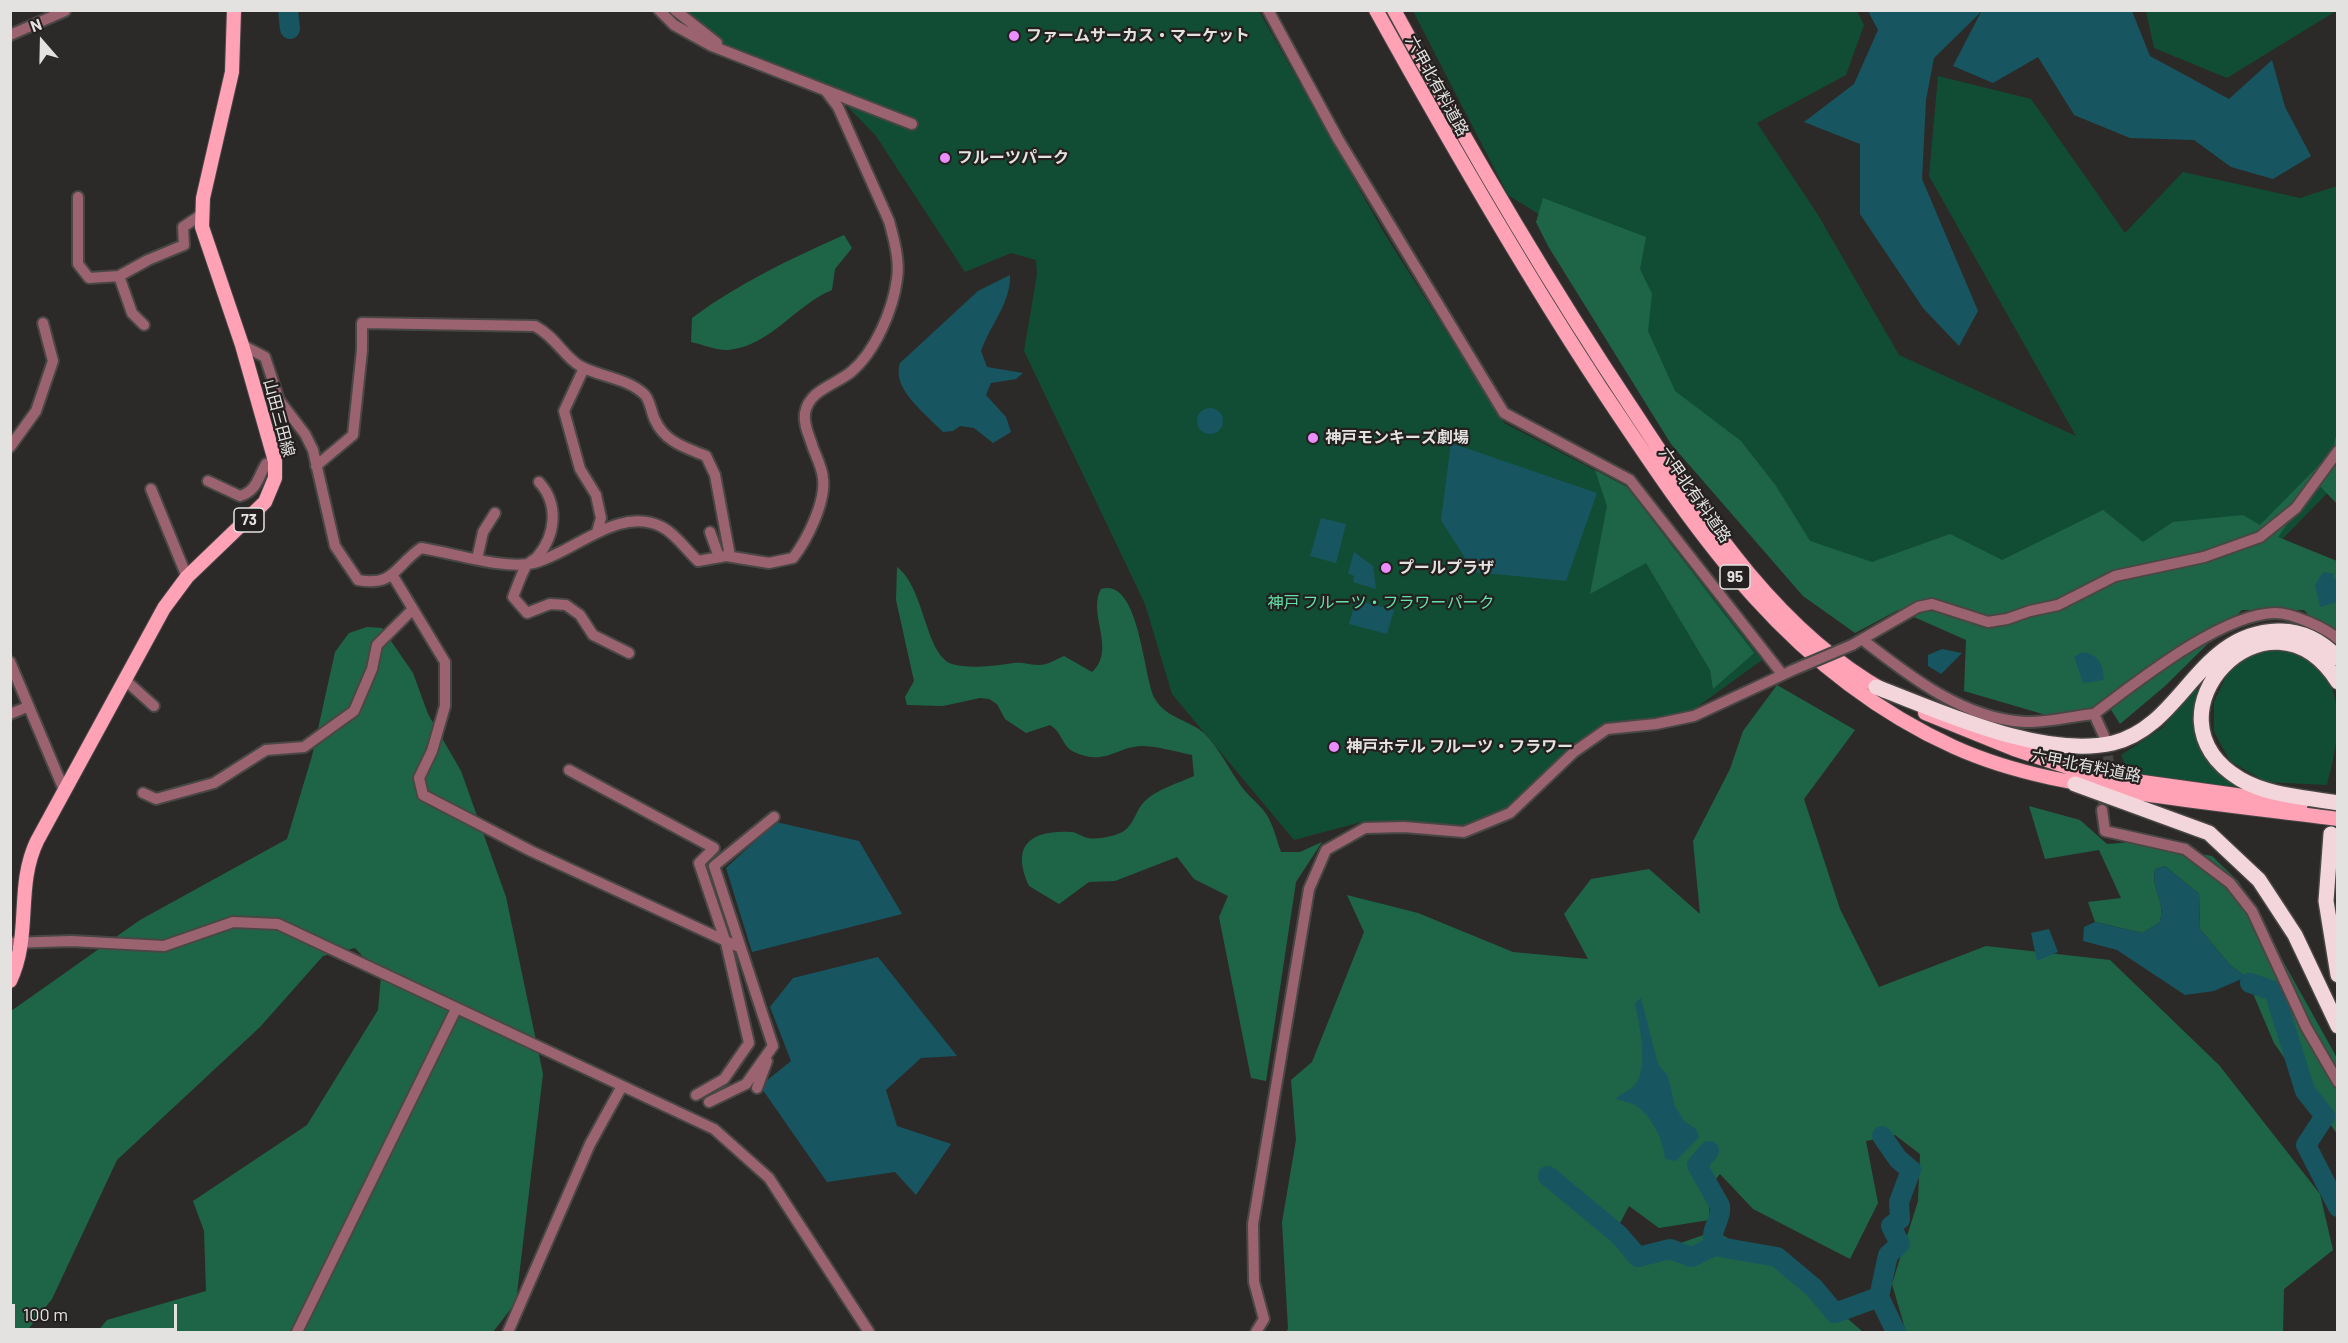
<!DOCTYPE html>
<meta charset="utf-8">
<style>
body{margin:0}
#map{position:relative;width:2348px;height:1343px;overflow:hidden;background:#2c2a28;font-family:Barlow,sans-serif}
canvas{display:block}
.frame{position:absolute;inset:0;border:12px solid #e4e2e1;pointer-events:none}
.north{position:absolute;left:12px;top:12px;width:60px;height:60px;-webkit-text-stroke:4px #23201f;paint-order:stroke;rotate:340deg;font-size:16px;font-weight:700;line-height:24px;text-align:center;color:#e4e2e1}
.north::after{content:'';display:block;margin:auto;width:21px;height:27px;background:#e4e2e1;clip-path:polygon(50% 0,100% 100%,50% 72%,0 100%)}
.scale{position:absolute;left:12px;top:1304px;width:165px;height:27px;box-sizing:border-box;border:3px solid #e4e2e1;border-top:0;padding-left:8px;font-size:18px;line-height:21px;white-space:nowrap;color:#e4e2e1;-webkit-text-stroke:4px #23201f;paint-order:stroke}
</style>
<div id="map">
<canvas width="2348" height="1343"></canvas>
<div class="frame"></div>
<div class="north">N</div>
<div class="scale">100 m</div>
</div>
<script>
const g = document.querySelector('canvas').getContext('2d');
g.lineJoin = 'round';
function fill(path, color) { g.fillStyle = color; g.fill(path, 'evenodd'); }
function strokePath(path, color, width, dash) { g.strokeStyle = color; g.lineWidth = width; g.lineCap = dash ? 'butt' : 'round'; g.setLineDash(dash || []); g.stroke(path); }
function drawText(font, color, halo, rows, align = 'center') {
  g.font = font + ' Barlow,"Noto Sans JP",sans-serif'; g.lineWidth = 4.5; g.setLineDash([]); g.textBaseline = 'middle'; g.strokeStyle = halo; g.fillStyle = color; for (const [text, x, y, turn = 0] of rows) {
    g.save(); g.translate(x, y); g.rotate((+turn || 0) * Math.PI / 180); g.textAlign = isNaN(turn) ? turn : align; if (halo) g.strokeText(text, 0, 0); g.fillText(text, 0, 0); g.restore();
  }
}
fill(new Path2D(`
 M679 11H1259L1384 233 1504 423 1627 487 1762 660 1693 710 1656 721 1606 726 1506 810 1466 825 1365 821 1294 840 1172 694 1145 604 1024 351 1037 274 1036 260 1011 253 965 272 876 136 825 83 711 40Z
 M1413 11H1857L1864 25 1846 75 1757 123 1818 215 1899 355 2076 436 1929 176 1938 76 2031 99 2125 233 2183 172 2300 198 2337 186V483L2262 560 1806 576 1721 478 1579 239 1508 195Z
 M2146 11V10L2336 11 2227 78 2154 48Z
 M2288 647C2296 651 2307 654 2313 659 2348 691 2338 745 2327 785L2266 782 2230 761 2214 732V702L2229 670 2252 653Z
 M2199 682C2188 735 2200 749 2235 788L2128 772 2121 755 2162 728Z`), '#114d35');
fill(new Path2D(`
 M1543 198 1646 237 1640 269 1652 294 1648 331 1675 391 1741 441 1776 486 1810 541 1872 562 1950 534 2002 560 2103 510 2143 542 2173 522 2243 515 2260 525 2332 452 2337 432V504L2317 483 2278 537 2337 561V646L2304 610H2242L2165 686 2120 724 2110 708 2070 722 1964 691 1966 640 1898 610 1855 633 1803 596 1671 444 1548 246 1536 222Z
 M844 235 852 248 835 269 832 290C795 305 771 346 728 350 717 351 702 344 691 342L692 318C739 283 790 259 844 235Z
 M1595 470 1627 487 1754 653 1713 689 1710 670 1646 563 1590 594 1607 506Z
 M897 567C925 588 925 655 952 664 968 669 991 666 1007 664 1022 661 1024 664 1038 665 1046 666 1057 659 1064 656L1092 672C1117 650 1087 614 1101 589 1140 577 1143 678 1155 699 1166 718 1189 720 1204 733 1219 748 1229 769 1241 786 1249 797 1262 806 1268 817 1274 828 1277 841 1281 852H1300L1322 842 1296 882 1266 1081 1251 1078 1219 917 1228 896 1194 879 1177 857 1115 881 1089 882 1059 904 1029 886C1010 845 1031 830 1071 832 1077 832 1082 837 1088 838 1097 840 1116 836 1124 831 1135 823 1136 809 1145 801 1157 789 1179 783 1194 776L1192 755C1177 752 1157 746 1141 746 1113 748 1106 766 1074 752 1062 746 1062 732 1050 725L1026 733 1005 719 997 704 989 699 980 698 943 706 907 705 905 697 914 681 896 600Z
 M367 627 382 628 413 673 428 714 461 771 506 897 543 1074 516 1302 493 1332H97L107 1320 206 1291 204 1231 193 1201 307 1125 378 1010 381 976 355 948 323 956 260 1027 117 1160 52 1299 26 1332H11V1011L140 920 287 839 312 756 335 652 349 633Z
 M1777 685 1855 730 1804 799 1840 909 1879 987 1986 946 2110 960 2219 1065 2320 1194 2333 1250 2284 1289 2283 1332H1906L1892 1284 1918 1201 1920 1154 1895 1135 1866 1141 1878 1203 1850 1259 1753 1209 1720 1174 1710 1186 1709 1220 1659 1228 1629 1206 1618 1227 1646 1255 1715 1231 1803 1280 1863 1332H1286L1288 1329 1282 1222 1296 1140 1291 1080 1312 1062 1364 932 1347 895 1418 913 1513 952 1588 959 1564 914 1591 879 1649 869 1700 914 1693 841 1730 769 1743 731Z
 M2029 806 2080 820 2107 844 2134 842 2212 856 2239 882 2337 1058V1134L2274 1043 2246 977 2230 965 2200 929 2199 894 2165 866 2155 869C2151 892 2166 899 2160 922L2143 933 2095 922 2088 902 2121 898 2099 850 2045 859Z`), '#1e6548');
fill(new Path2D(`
 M1868 11H2132L2150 56 2229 99 2272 60 2285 107 2311 156 2273 179 2231 167 2194 140 2130 138 2074 115 2038 57 1993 83 1953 66 1981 12 1934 58 1926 100 1922 179 1978 311 1959 346 1923 308 1860 214V144L1804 122 1854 84 1878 30Z
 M1010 275C1011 303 990 325 981 351L987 367 1023 373 1016 379 991 383 986 395 1006 417 1011 432 993 443 974 428 960 426 953 431 943 432C926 414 891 389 900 363L978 291Z
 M1197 421a13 13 0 1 1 26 0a13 13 0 1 1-26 0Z
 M1451 443 1597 493 1566 581 1474 572 1441 520Z
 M1321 518 1346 524 1336 563 1310 556Z
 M1354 552 1373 566 1376 589 1353 582 1354 576 1348 573Z
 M2323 572 2334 574 2333 579H2337V602L2320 607 2315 585Z
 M1356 600 1394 610 1387 634 1349 624Z
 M1942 649 1962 653 1941 674 1928 666V655Z
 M2082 652C2099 655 2103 663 2104 680L2083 683 2074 657Z
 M776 822 859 841 902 914 752 952 726 868Z
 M2165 866 2199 894 2200 929 2230 965 2246 977 2214 991 2185 995 2117 950 2083 941 2084 927 2095 922 2143 933 2160 922C2166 899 2151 892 2155 869Z
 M2049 929 2058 952 2037 961 2031 933Z
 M878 957 957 1056 921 1058 886 1090 897 1126 951 1144 916 1195 895 1172 827 1182 760 1086 791 1061 770 1007 793 978Z
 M1641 998 1658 1064 1668 1076 1675 1106 1684 1121 1696 1129 1699 1137 1676 1161 1665 1159C1664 1141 1653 1120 1639 1108 1634 1103 1623 1101 1616 1099 1621 1092 1626 1093 1632 1088 1651 1073 1639 1023 1635 1003Z`), '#175660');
strokePath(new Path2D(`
 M288 10 290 29
 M2250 983 2274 991 2305 1091 2325 1116 2306 1145 2338 1207
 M1709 1151 1697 1165 1720 1206C1722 1221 1709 1228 1714 1246
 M1548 1176 1619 1235 1638 1257 1670 1249 1692 1257 1714 1246 1777 1257 1814 1288 1835 1313 1879 1297 1896 1332
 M1879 1297 1888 1255 1900 1244 1891 1226 1900 1219 1899 1202 1911 1170 1898 1159 1882 1136`), '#175660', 20);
strokePath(new Path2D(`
 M2102 810 2110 768 2105 739`), '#484644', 10, [10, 5]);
const minor = new Path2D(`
 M659 10 674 25 712 46 912 124
 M675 10 717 43
 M1268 10 1338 139 1504 413 1630 480 1782 674
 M10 35 65 11
 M78 197V264L89 278 119 276 148 260 184 245 183 227 201 215
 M119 276 132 313 144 325
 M242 345 265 357 279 400 305 434 313 450 335 546 358 580C394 587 395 566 421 548 454 553 503 570 534 563 574 553 618 505 662 527 676 534 687 551 698 561L726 556 769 563 793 558C807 540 826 502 823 478 822 468 817 458 813 448 810 437 803 425 805 413 809 390 835 385 851 372 875 352 893 310 897 279 900 261 894 239 889 221L838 107 826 91
 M584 368 564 411 580 469 596 495 601 518 597 532
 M10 447 36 411 53 361 43 323
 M316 466 353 435 362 350V323L535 326C557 338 563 356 580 366 600 377 627 378 644 394 650 399 651 412 655 420 665 442 684 447 706 456L715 475 730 556
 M208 481 240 496C257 491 258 477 266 464L275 461
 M539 482C559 504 556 535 537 557 534 560 529 562 526 566 521 575 517 587 513 597L527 613 550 604 566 605 580 615 593 635 629 653
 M151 489 187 577
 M710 532 719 557
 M477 559 483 532 495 513
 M393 576 445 662V706L432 751 419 778 423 795 531 851 739 947
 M1863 640C1909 676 1964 719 2025 722 2047 723 2072 716 2094 714L2104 736
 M1852 645 1918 607 1932 604 1988 622 2007 619 2030 611 2058 605 2115 576 2204 557 2260 537 2296 508 2338 451
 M10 662 64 790
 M124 679 154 706
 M10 714 27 707
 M2094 714C2137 682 2221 614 2275 613 2292 613 2326 628 2338 639
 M569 770 714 848 699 863 726 943 749 1043 724 1079 696 1095
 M143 793 156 799 214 783 266 750 304 747 354 711 372 669 377 645 412 610
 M2102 810 2105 831 2185 849 2230 883 2252 911 2306 1027 2338 1082
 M10 943 71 941 164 946 233 922 278 924 714 1129 769 1178 869 1332
 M757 1088 767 1061
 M709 1102 746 1084 773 1046 714 866 774 817
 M297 1332 456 1009
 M508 1332 590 1144 622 1086
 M1256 1332 1264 1319 1254 1282 1253 1224 1309 889 1326 850 1365 828 1404 827 1464 832 1510 813 1574 752 1607 729 1656 724 1694 716 1793 670`);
const major = new Path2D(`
 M1376 10C1447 138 1520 265 1600 387 1698 534 1787 671 1954 747 2016 775 2083 785 2150 795 2213 804 2275 811 2338 819
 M1394 10C1468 146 1545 278 1631 407 1699 510 1773 629 1885 691
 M1925 713 2014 749 2092 775 2301 804
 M10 981C32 935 15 887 37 841L164 608 187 577 265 502 275 478V461L242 345 202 227 203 198 232 72 234 10`);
const highway = new Path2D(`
 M2338 682C2269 573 2135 716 2240 779 2269 796 2306 797 2338 803
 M1876 687C1942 712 2042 759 2113 743 2183 726 2197 633 2278 631 2301 630 2322 641 2338 658
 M2075 784 2209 833 2259 880 2295 935 2338 1026
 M2331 834 2326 901 2338 975`);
strokePath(minor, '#494746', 14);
strokePath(major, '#494746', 16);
strokePath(highway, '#494746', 18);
strokePath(minor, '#9b636f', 10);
strokePath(major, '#ffa2b6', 14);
strokePath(highway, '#f3d6db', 15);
const minorBridge = new Path2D(`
 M1793 670 1852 645`);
strokePath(minorBridge, '#494746', 14, []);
strokePath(minorBridge, '#9b636f', 10);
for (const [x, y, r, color] of [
 [1014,36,6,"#ea8dfd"],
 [945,158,6,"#ea8dfd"],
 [1313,438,6,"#ea8dfd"],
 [1386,568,6,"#ea8dfd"],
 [1334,747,6,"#ea8dfd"]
]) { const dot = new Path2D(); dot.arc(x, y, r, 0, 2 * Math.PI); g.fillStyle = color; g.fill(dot); strokePath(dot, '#23201f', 2); }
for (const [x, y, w] of [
 [249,520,30],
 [1735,577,30]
]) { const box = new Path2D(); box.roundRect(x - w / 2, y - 12, w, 24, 4.5); g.fillStyle = '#23201f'; g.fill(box); strokePath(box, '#e4e2e1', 1.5); }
drawText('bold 15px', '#e4e2e1', null, [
 ["73",249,520],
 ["95",1735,577]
]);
drawText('bold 16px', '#e4e2e1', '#23201f', [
 ["ファームサーカス・マーケット",1026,36],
 ["フルーツパーク",957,158],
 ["神戸モンキーズ劇場",1325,438],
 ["プールプラザ",1398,568],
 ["神戸ホテル フルーツ・フラワー",1346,747]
], 'left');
drawText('16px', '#e4e2e1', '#23201f', [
 ["六甲北有料道路",1437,86,61],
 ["山田三田線",279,418,75],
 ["六甲北有料道路",1695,495,55],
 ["六甲北有料道路",2086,766,11]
]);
drawText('16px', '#64e0a9', '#23201f', [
 ["神戸 フルーツ・フラワーパーク",1381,603]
]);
</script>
